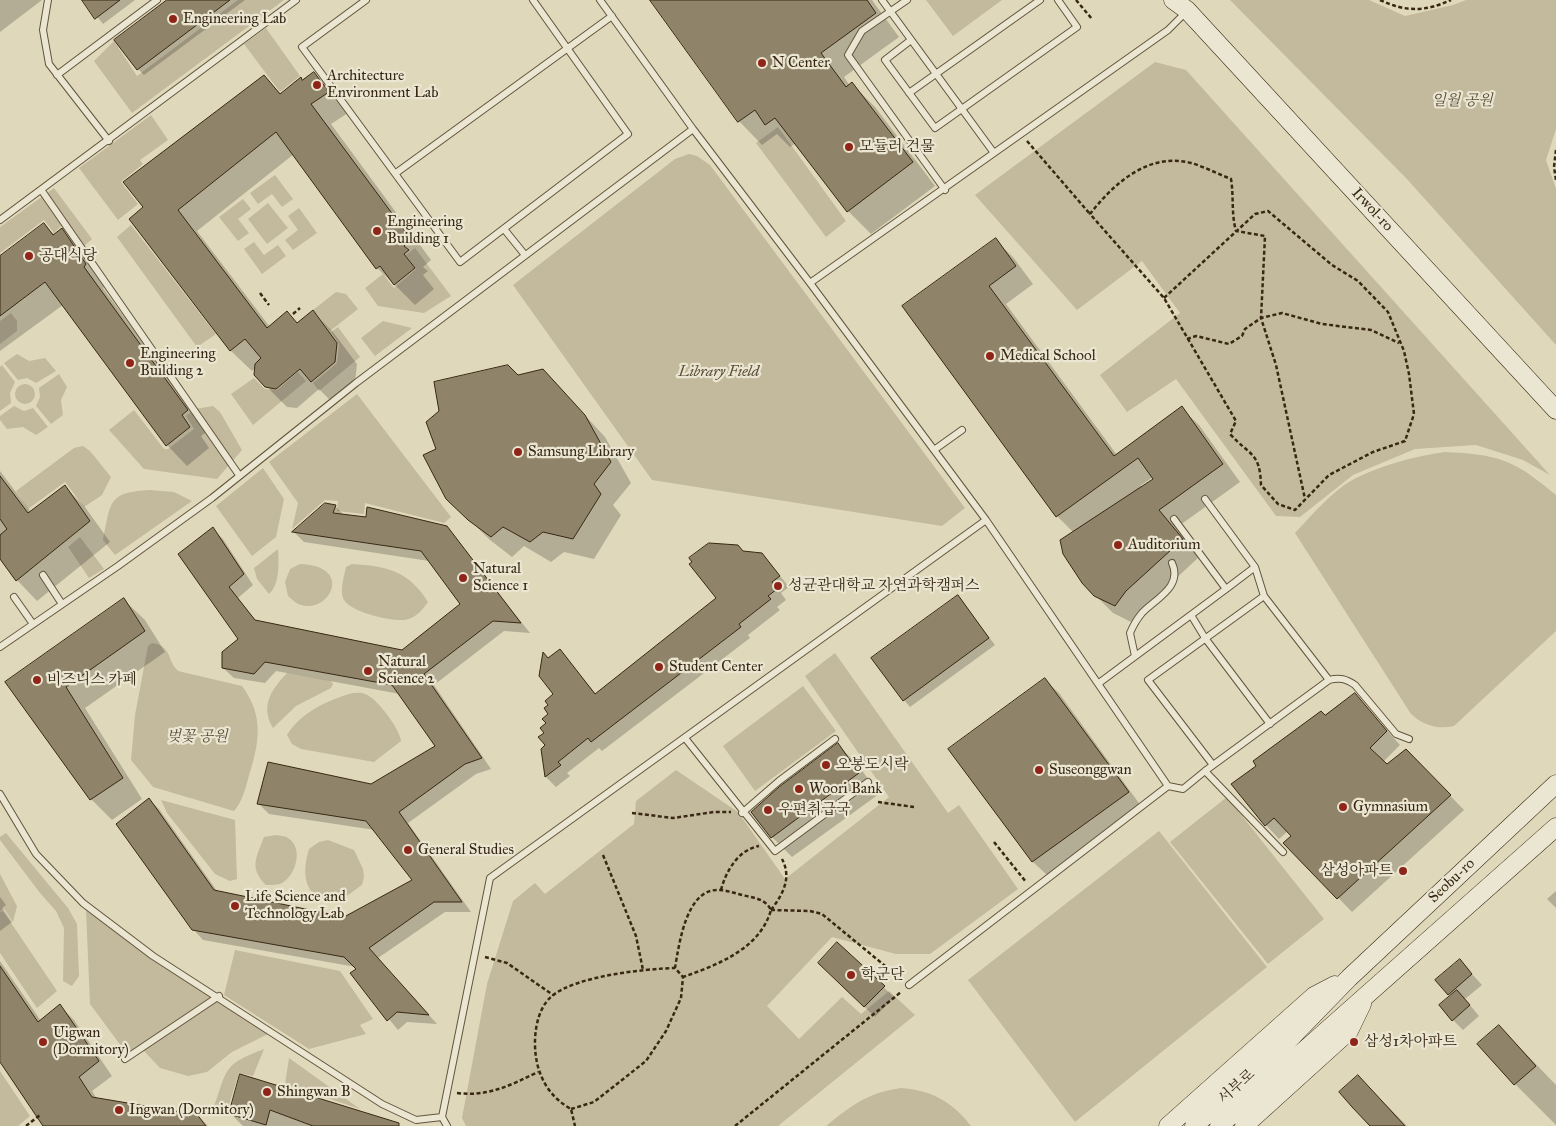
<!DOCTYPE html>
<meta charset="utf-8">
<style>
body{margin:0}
canvas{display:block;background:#e0d8ba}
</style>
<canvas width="1556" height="1126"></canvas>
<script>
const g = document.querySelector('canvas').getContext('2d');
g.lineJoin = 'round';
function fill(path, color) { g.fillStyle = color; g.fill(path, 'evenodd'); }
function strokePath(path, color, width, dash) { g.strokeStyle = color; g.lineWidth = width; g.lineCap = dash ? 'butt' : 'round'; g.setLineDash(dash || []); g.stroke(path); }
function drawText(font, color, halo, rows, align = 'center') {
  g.font = font + ' "IM FELL Great Primer","Noto Serif KR",serif'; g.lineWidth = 4.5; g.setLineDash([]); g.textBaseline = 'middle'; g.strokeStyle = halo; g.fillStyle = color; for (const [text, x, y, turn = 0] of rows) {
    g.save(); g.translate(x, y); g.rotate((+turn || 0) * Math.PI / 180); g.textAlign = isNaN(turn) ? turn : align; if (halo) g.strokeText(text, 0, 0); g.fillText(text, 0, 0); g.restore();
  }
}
fill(new Path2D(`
 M238 0H284L132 113 94 61 114 41 137 76Z
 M926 0H1002L953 36Z
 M1230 0H1369L1405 16 1453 5 1466 0H1556V129L1546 160 1556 189V345L1406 178Z
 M266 28 300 76 280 92 244 44Z
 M1155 62 1186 70 1550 475 1523 460 1476 445 1415 449 1353 475 1300 517 1276 516 1176 379 1127 412 1100 375 1180 313 1142 261 1077 310 975 195Z
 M151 115 168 140 140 160 143 164 121 182 138 204 118 220 79 168Z
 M778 127 846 221 826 237 756 143Z
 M689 154 697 156 710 165 965 508 942 526 652 480 513 285 675 159Z
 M275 175 293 199 282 207 272 194 258 204 250 193Z
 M54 188 92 239 83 247 64 223 54 233 44 220 0 253V227Z
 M243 199 251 209 238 219 249 233 238 241 219 217Z
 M268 203 288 228 267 244 248 219Z
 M299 208 317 233 293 250 285 240 298 230 288 216Z
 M131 225 216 334 197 347 117 237Z
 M254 242 264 255 278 245 286 256 262 274 244 249Z
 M415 248 451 296 424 313 378 306 365 288 383 274 394 288 416 269 406 255Z
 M336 292 346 294 358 309 330 331 313 310Z
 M11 313 17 321V331L0 344V321Z
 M383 321 412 328 375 356 361 338Z
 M338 327 360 357 319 391 313 383 337 363 339 344 331 332Z
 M17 354 29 361 45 358 56 371 36 383 27 378 18 380 4 363Z
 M2 365 15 382 10 393 11 403 0 411V367Z
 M298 372 306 381 253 425 231 394 254 378 265 389 277 390Z
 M59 374 67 387 61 400 63 415 51 424 36 406 40 397 39 388Z
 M15 394a10 10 0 1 1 20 0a10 10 0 1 1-20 0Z
 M357 394 451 517 444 523 365 503 364 514 337 511 338 501 325 500 292 529 298 503 269 462Z
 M14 406 24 411 33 408 48 427 36 435 23 427 7 429 0 420V416Z
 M213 406 220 412 242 450 217 479 144 469 109 430 134 410 164 449H168L194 429 186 416 195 409Z
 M83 446 90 451 111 477 102 495 84 507 65 482 28 509 16 491 74 448Z
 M1445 452C1465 453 1488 454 1507 462 1525 469 1541 483 1556 495V631L1454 726C1437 730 1423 725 1411 714L1295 533C1312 515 1334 489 1356 478 1383 465 1415 456 1445 452Z
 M263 468 284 499 276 537 252 556 216 506Z
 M150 490 174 492 192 501 115 555 103 540C111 503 107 492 150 490Z
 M80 537 104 569 89 578 68 547Z
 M278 549C279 563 280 584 269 594L257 579 254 568Z
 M300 564C355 566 329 614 301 605 296 604 292 599 288 596L285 582 290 569Z
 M352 564C387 566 409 571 428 602 422 611 414 619 404 620 390 621 348 612 343 598 340 589 344 577 346 567Z
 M152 643C173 647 166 659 178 671L242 686C265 717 259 744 248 779 245 790 242 802 234 811L153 787 131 760 135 715 148 646Z
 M835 653 948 813 959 805 1018 889 930 954H896L832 937 767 1006 799 1039 842 997 861 1014 889 991 915 1015 778 1126H466L462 1118 487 984 513 901 535 883 545 894 634 824 636 801 676 770 738 812 785 879 889 797 805 676Z
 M287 673 331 681 333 684 331 688 296 706 273 728C260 706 271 690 287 673Z
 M803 686 836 731 755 791 723 746Z
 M353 693C356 693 361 692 365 694 377 698 400 729 401 741L374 762 301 749 292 744 287 735C301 712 328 700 353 693Z
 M1227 797 1324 919 1268 964 1170 842Z
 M161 800 235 820 237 879 230 881 215 874 167 813Z
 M1159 831 1267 967 1075 1122 968 980Z
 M6 833 68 908 77 924 79 976 72 986 63 981 64 928 56 911 40 893 0 840V837Z
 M276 835C280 836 286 836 288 838 304 848 296 875 282 883 278 885 271 885 266 885 249 868 256 858 264 837Z
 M328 840 354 850 363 869 364 877 362 885C354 890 344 900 335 900 302 900 302 872 309 849L319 842Z
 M0 874 17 906 13 922 4 909 0 911Z
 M86 910 214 997 127 1054 90 1004Z
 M3 911 57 991 37 1008 0 953V912Z
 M235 950 340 971 373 1019 360 1025 366 1034 309 1049 224 995Z
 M219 1000 270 1033 232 1052 207 1072 188 1076 160 1068 143 1050Z
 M264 1049 253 1076 239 1073 227 1111 214 1107C228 1067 223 1065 264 1049Z
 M289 1058 360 1109 285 1084Z
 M0 1071 30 1116 18 1126H0Z
 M901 1088C931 1090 953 1102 971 1126H826C852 1105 867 1093 901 1088Z`), '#c3ba9e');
fill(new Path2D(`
 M0 0H42L0 32Z
 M84 0H135L103 24Z
 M169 0H245L144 75 138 69Z
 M652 0H872L899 37 844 77 850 86 852 84 875 107 935 186 871 234 848 211 796 143 790 147 777 134 762 145 739 121Z
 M314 73 334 94 348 113 331 124 431 260 423 267 428 271 423 275 434 289 415 305 398 288 377 268 294 154 197 231 270 327 287 313 298 324 313 312 333 332 357 364 355 382 332 402 319 389 297 408 287 407 266 386 256 367 252 371 231 351 131 219 145 207 264 77 281 94Z
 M44 225 55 235 62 230 82 250 106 285 103 288 208 431 201 436 209 448 187 466 167 445 63 305 0 351V258Z
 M995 240 1013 257 1033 284 1006 304 1117 455 1181 408 1199 425 1240 482 1176 528 1199 557 1143 609 1133 623 1113 613 1083 583 1073 532 1057 516 904 306ZM1153 477 1154 479 1142 487 1140 486Z
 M543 370 605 437 631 483 613 505 621 515 594 559 564 552 551 562 524 546 512 557 490 540 447 498 437 449 518 376Z
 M0 471 31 512 65 487 85 507 110 542 37 601 17 580 0 557Z
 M325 505 335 506 345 516 446 528 530 633 504 631 434 685 491 769 476 774 408 823 471 912H445L378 958 437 1024 407 1022 398 1030 352 974 358 969 356 967 203 940 193 929 149 799 159 809 217 891 344 918 414 881 375 830 269 814 259 804 371 786 437 746 400 694 276 671 265 683 234 678 223 668 240 639 212 529 223 539 253 585 238 598 257 622 403 651 462 604 429 561 304 542 294 532Z
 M743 552 762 554 789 587 781 593 786 600 777 607 780 610 748 635 750 638 602 751 599 748 567 773 570 776 556 787 546 777 542 749 546 746V733L550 705 555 694 548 660 560 651 597 695 718 599Z
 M958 596 995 645 910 707 904 700Z
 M124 600 145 620 165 652 85 708 142 799 112 820 91 799 7 683Z
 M1045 680 1059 693 1141 806 1047 875 1033 862 950 749Z
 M1355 695 1400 745 1383 762 1387 766 1406 750 1464 810 1352 912 1285 843 1292 836 1288 831 1279 839 1266 825 1325 717Z
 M838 745 858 765 879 794 792 857 772 837Z
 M1556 891V908L1547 899Z
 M0 897 6 905 2 908 12 922 0 931Z
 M837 944 894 997 875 1017 830 974Z
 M0 961 41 1021 60 1006 74 1020 112 1076 92 1091 97 1099 188 1114 192 1110 208 1126H45L0 1060Z
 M1460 961 1482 985 1465 999 1479 1016 1463 1030 1453 1020 1451 996 1449 994Z
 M1499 1026 1556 1085V1125L1515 1084Z
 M240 1076 387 1126H243L231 1114Z
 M1358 1076 1407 1126H1372Z`), '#0003');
const building = new Path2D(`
 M82 0H120L95 19Z
 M167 0H230L137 70 114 40Z
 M650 0H867L876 13 821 53 846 87 852 82 913 162 847 212 775 118 765 125 755 110 738 122Z
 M314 72 329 92 311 104 411 239 404 246 409 250 404 254 415 268 394 285 380 266 376 269 276 132 178 210 267 328 287 311 297 323 313 310 337 343 335 362 311 382 300 369 276 389 265 387 254 375 255 364 261 358 245 339 230 351 129 219 143 207 123 182 264 75 280 94 301 77 302 80Z
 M44 223 53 235 62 228 86 264 84 267 188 410 182 415 190 427 166 446 45 282 0 316V256Z
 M996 238 1016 266 989 286 1114 456 1182 406 1223 464 1159 510 1183 539 1126 591 1115 606 1094 596 1082 583 1063 554 1060 540 1153 479 1138 458 1056 517 902 306Z
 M508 365 518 375 543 369 585 415 611 462 594 484 601 494 573 539 543 532 530 542 503 527 491 537 468 520 446 499 423 455 436 449 426 422 439 411 434 382Z
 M0 476 28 513 65 485 90 521 16 581 0 559V535L7 529 0 519Z
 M325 503 336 505 333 513 366 517 367 507 447 526 521 623 493 621 424 674 482 758 465 764 399 812 462 902H434L369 948 429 1015 397 1012 387 1021 350 973 356 969 344 957 192 930 116 824 149 798 214 890 344 917 412 880 366 821 257 804 268 762 371 784 435 746 392 685 265 662 254 674 222 668V652L238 639 178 554 213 527 244 574 229 587 255 620 402 650 460 604 421 551 292 532Z
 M709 543 738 545 743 551 762 553 780 576 772 582 777 589 768 596 771 599 739 624 741 627 591 742 588 738 558 762 561 765 545 777 541 749 545 745 538 737 544 733 540 728 546 723 542 719 548 714 544 708 548 705 545 701 553 694 539 676 543 652 548 658 560 649 595 694 716 598 689 564 692 562 689 558Z
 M958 595 989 638 903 701 871 658Z
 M124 598 145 631 66 687 123 778 90 800 5 682Z
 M1045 678 1129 792 1032 862 948 749Z
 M1355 693 1387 731 1370 748 1387 764 1406 749 1451 795 1337 899 1283 843 1291 836 1274 818 1265 826 1231 784 1256 766 1253 761 1321 711 1325 715Z
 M838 743 859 773 771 838 751 812 779 787Z
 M837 942 885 986 864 1007 818 963Z
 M1460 959 1472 974 1448 995 1435 980Z
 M0 966 38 1022 60 1004 99 1061 79 1077 92 1097 187 1113 192 1108 206 1126H43L0 1062Z
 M1457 990 1470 1005 1452 1021 1439 1005Z
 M1499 1025 1536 1066 1514 1085 1477 1044Z
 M240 1074 399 1123V1126H313L270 1110 266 1125 229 1114Z
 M1358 1075 1405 1126H1370L1352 1107 1339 1092Z`);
fill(building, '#8f846a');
strokePath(building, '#382813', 1);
const lane = new Path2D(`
 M48 0 43 30 49 64 109 141
 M366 0 302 47 460 262 628 134 533 0
 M600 0 693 129 810 283 1168 30 1186 12
 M882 0 994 153
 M907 0 862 31 848 55 945 190
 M911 40 885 60 935 128 1077 27 1058 0
 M57 75 157 0
 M909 93 1040 0
 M396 173 612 16
 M42 191 239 475
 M0 220 296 0
 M504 229 525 255
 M934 450 962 430
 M1205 499 1255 567 1226 589
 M1255 567 1264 596 1329 680C1340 677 1346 679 1355 685L1396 734 1409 739
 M43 575 62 604
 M14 597 33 624
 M1191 615 1205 638 1270 724
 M0 647 118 566 212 498 356 383 693 129
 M1135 656 1130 633C1133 626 1137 619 1142 613 1155 599 1183 587 1172 563
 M1099 683 1226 589 1174 519
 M685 738 775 851 868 782
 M1213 765 1148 680 1264 596
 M1205 771 1329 680
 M1168 786 1183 789 1205 771 1283 852
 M0 794 36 854 83 903 153 956 382 1104 416 1120 442 1117
 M742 813 779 781 835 739
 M909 985 1168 786 986 520
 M125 1059 219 996
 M447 1126 442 1117 490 878 986 520 810 283`);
const secondary = new Path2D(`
 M1173 0 1187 10 1556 410
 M1168 1126 1314 996 1335 985
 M1194 1126 1280 1049 1349 978 1556 784
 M1219 1126 1556 827
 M1244 1126 1349 1031 1362 1004`);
strokePath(lane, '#62543d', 8);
strokePath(secondary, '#382813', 19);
strokePath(new Path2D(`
 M1076 0 1092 19
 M1380 0C1406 12 1424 12 1451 0
 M1027 141 1090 214
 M1556 150 1554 167 1556 180
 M260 293 269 305
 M1164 298 1255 214 1268 211 1332 265 1358 281 1388 312 1404 351 1409 374 1414 414 1405 441 1373 452 1329 475 1295 510 1278 504 1261 485C1260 452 1250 456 1230 434L1236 421 1164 298 1090 214C1114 183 1149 152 1191 163 1205 167 1218 174 1231 179 1234 197 1231 213 1236 231L1265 236 1261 318 1276 365 1305 499
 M293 314 300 308
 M1187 339 1196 336 1229 344 1242 336 1245 329 1261 318 1282 313 1322 324 1371 330 1399 343
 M878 802 914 807
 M632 813 673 818 714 812H731
 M994 842 1026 882
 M603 855 636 936 643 970
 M721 890C726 871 738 850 759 846
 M771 910 810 911 822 914 901 979
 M771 910C783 894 792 878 782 859
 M485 957 507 963 553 995
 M675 968C679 945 686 888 719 890 726 890 734 893 742 895 753 898 765 898 771 910 760 949 717 965 683 977
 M457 1093C488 1097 511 1085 538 1072
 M571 1109 594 1102 646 1061 666 1031 681 998 683 977 675 968C644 969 576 976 552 996 536 1009 533 1038 536 1057 539 1079 551 1098 571 1109L575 1126
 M26 1126 40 1115
 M735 1126 901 992`), '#382813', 2.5, [4, 2.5]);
strokePath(lane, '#ebe6d2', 6);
strokePath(secondary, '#ebe6d2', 18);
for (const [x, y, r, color] of [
 [173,19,5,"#8f2418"],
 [762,63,5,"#8f2418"],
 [317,85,5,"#8f2418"],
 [849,147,5,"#8f2418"],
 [377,231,5,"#8f2418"],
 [29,256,5,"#8f2418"],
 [990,356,5,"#8f2418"],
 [130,363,5,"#8f2418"],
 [518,452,5,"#8f2418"],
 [1118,545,5,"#8f2418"],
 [463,578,5,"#8f2418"],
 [778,586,5,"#8f2418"],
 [659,667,5,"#8f2418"],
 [368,671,5,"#8f2418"],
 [37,680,5,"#8f2418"],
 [826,765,5,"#8f2418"],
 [1039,770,5,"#8f2418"],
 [799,789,5,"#8f2418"],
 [1343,807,5,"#8f2418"],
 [768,810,5,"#8f2418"],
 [408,850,5,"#8f2418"],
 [1403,871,5,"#8f2418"],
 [235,906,5,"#8f2418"],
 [851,975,5,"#8f2418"],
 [43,1042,5,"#8f2418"],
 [1354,1042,5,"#8f2418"],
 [267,1092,5,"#8f2418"],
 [119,1110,5,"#8f2418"]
]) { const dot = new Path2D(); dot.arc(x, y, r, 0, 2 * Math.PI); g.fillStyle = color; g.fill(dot); strokePath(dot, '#ebe6d2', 2); }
drawText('15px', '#382813', '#ebe6d2', [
 ["Engineering Lab",183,19],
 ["N Center",772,63],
 ["Architecture",327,76],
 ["Environment Lab",327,93],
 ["모듈러 건물",859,147],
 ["Engineering",387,222],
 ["Building 1",387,239],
 ["공대식당",39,256],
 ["Engineering",140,354],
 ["Building 2",140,371],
 ["Medical School",1000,356],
 ["Samsung Library",528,452],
 ["Auditorium",1128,545],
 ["Natural",473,569],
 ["Science 1",473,586],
 ["성균관대학교 자연과학캠퍼스",788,586],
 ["Natural",378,662],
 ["Science 2",378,679],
 ["Student Center",669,667],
 ["비즈니스 카페",47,680],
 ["오봉도시락",836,765],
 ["Suseonggwan",1049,770],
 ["Woori Bank",809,789],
 ["Gymnasium",1353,807],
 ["우편취급국",778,810],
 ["General Studies",418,850],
 ["삼성아파트",1393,871,"right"],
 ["Life Science and",245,897],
 ["Technology Lab",245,914],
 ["학군단",861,975],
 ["Uigwan",53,1033],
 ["(Dormitory)",53,1050],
 ["삼성1차아파트",1364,1042],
 ["Shingwan B",277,1092],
 ["Ingwan (Dormitory)",129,1110]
], 'left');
drawText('italic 15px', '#5b4c36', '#ebe6d2', [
 ["일월 공원",1462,101],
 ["Library Field",719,372],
 ["벚꽃 공원",197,737]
]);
drawText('15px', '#382813', '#ebe6d2', [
 ["Irwol-ro",1372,210,47],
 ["Seobu-ro",1452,881,-43],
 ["서부로",1237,1087,-42]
]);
</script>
